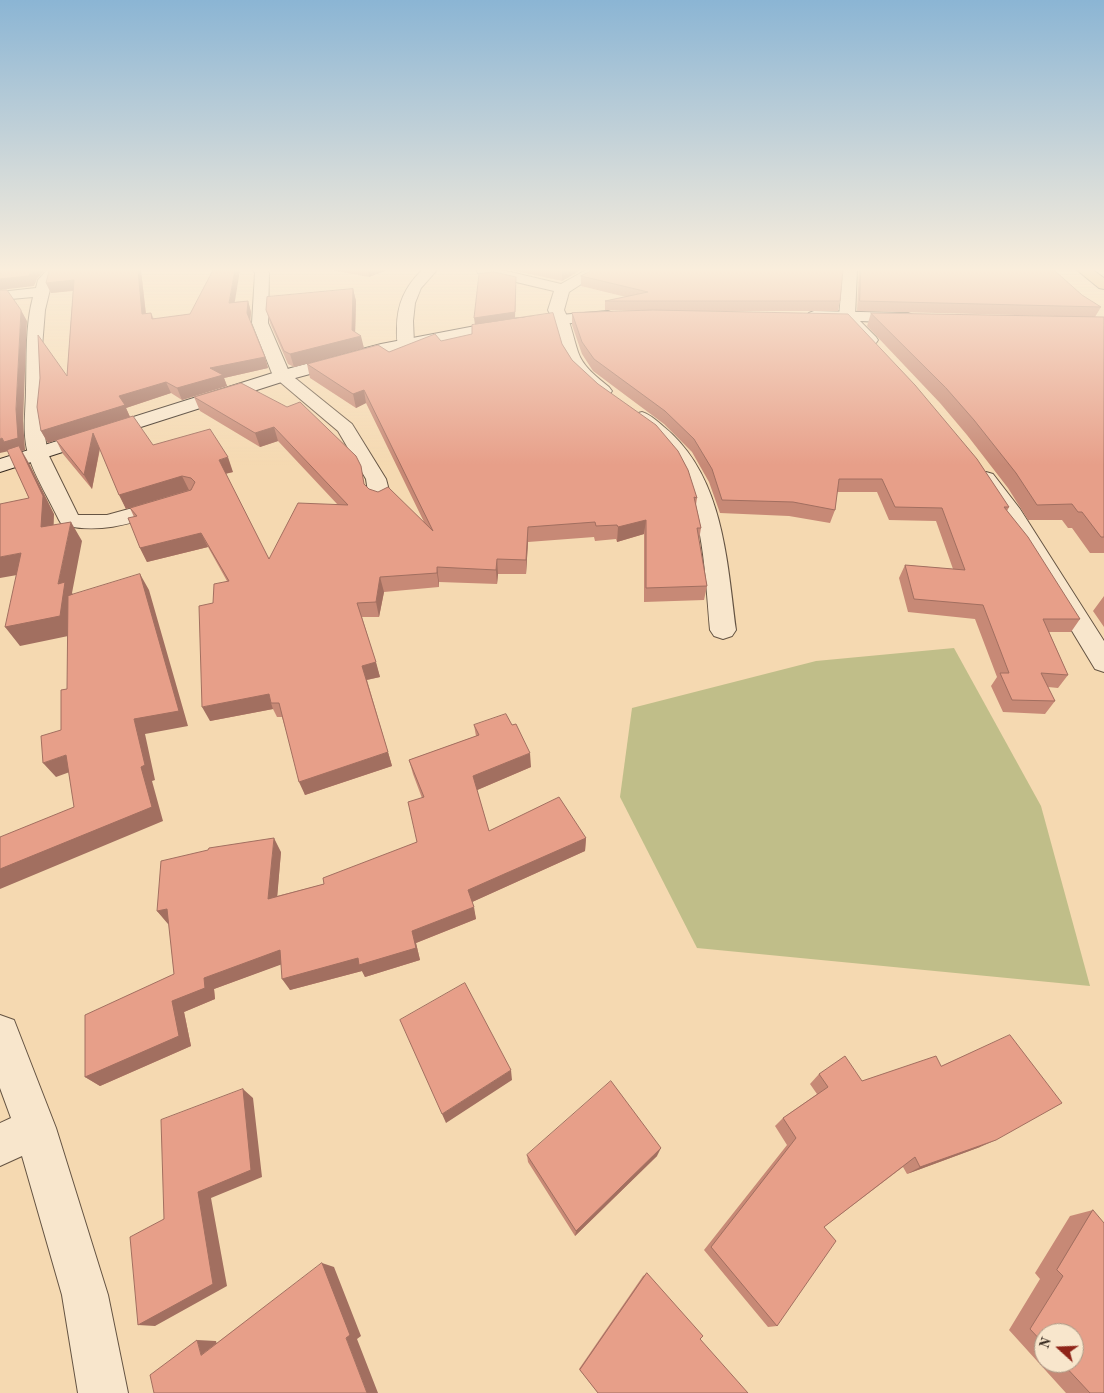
<!DOCTYPE html>
<style>
body{margin:0}
#map{position:relative;width:1104px;height:1393px;overflow:hidden;background:#f5d9b1;font-family:"Old Standard TT",serif}
canvas{display:block}
.north{position:absolute;left:1034px;top:1323px;width:50px;height:50px;box-sizing:border-box;background:#f8e6cc;border:1px solid #aa9a86;border-radius:50%;rotate:290deg;font-size:14px;font-weight:700;line-height:20px;text-align:center;color:#35281e}
.north::after{content:'';display:block;margin:auto;width:18px;height:22px;background:#8f2418;clip-path:polygon(50% 0,100% 100%,50% 72%,0 100%)}
</style>
<div id="map">
<canvas width="1104" height="1393"></canvas>
<div class="north">N</div>
</div>
<script>
const g = document.querySelector('canvas').getContext('2d');
g.lineJoin = 'round';
function fill(path, color) { g.fillStyle = color; g.fill(path, 'evenodd'); }
function strokePath(path, color, width, dash) { g.strokeStyle = color; g.lineWidth = width; g.lineCap = dash ? 'butt' : 'round'; g.setLineDash(dash || []); g.stroke(path); }
fill(new Path2D(`
 M954 648 1041 806 1090 986 697 948 620 797 632 708 816 661Z`), '#c0be89');
const street = new Path2D(`
 M47 270H62L52 281 45 310 42 347 44 390 42 419 48 454 78 515H107L169 498 177 499 180 504 177 509C137 521 105 535 62 525L59 520C50 501 33 473 28 454 22 432 26 410 26 389 27 358 25 327 33 297L0 300V292L36 288 38 280Z
 M253 270H267L269 273 268 323 290 374 352 424 386 479 391 498 387 502 380 504 373 502 369 498 366 479 338 431 273 376 252 323 255 273Z
 M422 270H437L421 288 415 303 413 321 414 344 412 347H400C396 342 397 335 397 328 397 304 405 287 422 270Z
 M476 270H502L561 284 586 270H603L569 292 564 310C571 323 573 337 578 352 583 367 597 377 609 387L612 391 609 395C598 397 594 392 586 385 576 375 566 365 561 351 557 337 555 323 548 310L554 291 478 273Z
 M843 270H857L855 316 876 337 878 340 876 343H864L839 317Z
 M642 412C651 415 657 421 664 427 723 475 727 560 736 630L732 636 723 639 714 636 710 630C705 574 704 512 675 462 663 443 644 434 633 418L635 414Z
 M986 472 993 474 1020 509 1104 641V672L1095 669 1002 515 976 478 979 474Z
 M0 1015 14 1020 56 1128 108 1295 128 1393H78L62 1295 22 1156 0 1166V1123L11 1118 0 1088Z`);
const secondary = new Path2D(`
 M608 311 613 313 616 316 613 319 512 329 383 354 288 380 0 472V459L276 372 381 344 512 319Z
 M814 311 908 313 913 315 916 318 913 321 908 323 809 319 806 316 809 313Z`);
const highway = new Path2D(`
 M1077 270H1093L1104 278V289L1099 288Z`);
strokePath(street, '#655443', 2);
strokePath(secondary, '#35281e', 2);
strokePath(highway, '#35281e', 2);
fill(street, '#f8e6cc');
fill(secondary, '#f8e6cc');
fill(highway, '#eabc78');
fill(new Path2D(`
 M50 270H141L146 314 151 313 154 319 190 314 235 302 248 301 251 312 250 321 265 357 268 368 224 378 227 386 182 400 171 393 126 408 130 417 87 430 153 445 233 472 225 474 269 559 338 505 278 441 260 447 200 411 194 397 241 383 365 485 369 489 424 522 366 403 356 408 310 378 307 364 389 352 441 341 562 344 572 360 697 498 696 505 701 528 699 540 707 586 704 600 644 602V534L617 542 616 539 595 541 594 537 528 542 526 574H498L497 584 439 582V587L384 592 379 617H362L380 677 367 680 392 766 305 795 282 717H277L273 709 210 721 213 603 227 581 208 547 147 562 140 548 134 517 130 508 186 491 126 509 100 449 92 489 63 454 56 440 48 443 41 431 67 376 73 291 51 293 46 283Z
 M331 270H387L369 277Z
 M511 270H581L562 281Z
 M859 270H1054L1082 295 1101 307 1095 317 857 311Z
 M581 276 840 301 838 311H664L1009 507 1007 511 1080 619 1071 632H1049L1068 675 1058 688 1048 687 1055 701 1045 714 1003 712 991 686 997 677 975 619 908 612 899 578 905 565 953 569 936 521 889 520 877 492H837L835 510 830 523 789 516 720 513 709 482 692 452 664 424 593 371 582 354 572 325V313L647 311 605 310V301L626 297 581 286Z
 M353 289 356 301 355 332 364 348 294 367 288 364 270 323 266 310Z
 M871 313 1104 317V553H1090L1072 528H1068L1062 520H1028L1008 488 967 435 940 403 867 326Z
 M1104 596V627L1093 611Z
 M474 725 531 767 477 790 489 831 586 838 585 851 472 902 476 919 416 943 420 960 365 977 362 971 290 990 281 964 214 989 215 999 184 1012 191 1046 100 1086 85 1077 174 974 169 924 157 911 281 852 277 896 324 884 417 842 422 798 413 774 409 760 476 736Z
 M819 1074 862 1081 980 1147 907 1174 903 1167 824 1227 777 1326 768 1327 704 1250 787 1145 775 1126 783 1118 817 1094 810 1084Z
 M527 1155 657 1156 575 1236 528 1162Z
 M1093 1210 1104 1393H1066L1009 1330 1040 1279 1035 1273 1070 1216ZM1044 1333 1074 1363H1044Z
 M647 1273 598 1393 579 1369 643 1276Z`), '#c78976');
fill(new Path2D(`
 M31 270H45L37 279 34 286 0 290V279Z
 M138 270H141L147 325 142 314Z
 M235 270H240L233 313 229 303Z
 M368 270H387L369 277Z
 M565 270H581L562 281V272Z
 M74 280 78 290 51 293 46 283Z
 M516 284 515 319 475 325 474 318Z
 M353 289 356 301 355 337 361 336 364 348 294 367 290 354 352 330Z
 M248 301 251 312 250 324 247 313Z
 M21 310 27 321 23 421 25 450 22 451 30 465 54 514 53 546 41 527 9 451 0 453V439L2 438 16 409Z
 M265 357 268 368 224 378 227 386 182 400 177 388 210 368Z
 M166 382 171 393 126 408 130 417 48 443 41 431 119 396Z
 M364 390 366 403 356 408 353 394Z
 M274 427 278 441 260 447 255 433Z
 M93 433 100 447 92 489 84 475Z
 M228 457 233 472 224 474 219 460Z
 M182 476 189 490 126 509 119 495Z
 M646 520 644 534 617 542 618 527Z
 M71 522 82 541 72 593 77 601 73 635 20 646 5 627 58 584Z
 M528 527V542L526 574V560Z
 M201 533 208 547 147 562 140 548Z
 M21 553 34 572 0 578V557Z
 M497 559 498 574 497 584 496 570Z
 M437 567 439 582V587L437 573Z
 M140 574 149 590 188 726 145 734 155 780 152 781 163 821 0 889V869L141 767 134 719Z
 M380 577 384 592 379 617 376 602Z
 M376 662 380 677 366 680 362 666Z
 M269 694 271 703 273 709 210 721 202 707Z
 M388 752 392 766 305 795 299 782Z
 M530 753 531 767 475 791 473 776Z
 M66 755 78 769 56 777 43 763Z
 M274 838 281 852 276 911 268 899Z
 M586 838 585 851 470 903 468 890Z
 M474 907 476 919 416 943 420 960 365 977 362 971 290 990 282 979 412 931Z
 M167 909 178 921 168 924 157 911Z
 M280 950 288 962 214 989 215 999 184 1012 191 1046 100 1086 85 1077 172 1001 204 978Z
 M511 1070 512 1080 446 1123 442 1114Z
 M243 1089 253 1098 262 1177 211 1198 227 1286 155 1326 138 1325 198 1192Z
 M996 1140 980 1147 907 1174 920 1167Z
 M661 1148 657 1156 575 1236 576 1231Z
 M322 1263 334 1267 361 1336 357 1339 378 1393H367L346 1338Z
 M197 1340 216 1341 220 1355H201Z`), '#a26f60');
const building = new Path2D(`
 M0 270H31L29 276 0 279Z
 M50 270H138L142 314 151 313 152 319 190 314 213 270H235L229 303 248 301 247 313 265 357 210 368 223 375 177 388 166 382 119 396 125 405 41 431 37 407 40 378 38 335 67 376 74 280 46 283 49 271Z
 M555 270H565L562 272Z
 M593 270H843L840 301H605L648 292 581 276Z
 M861 270H1054L1082 295 1101 307 860 301Z
 M494 272 516 277 515 312 474 318 479 274Z
 M353 289 352 330 361 336 290 354 284 351 266 310 267 297Z
 M0 290H7L21 310 16 409 18 438 4 442 2 438 0 439Z
 M653 310 848 314 915 385 977 459 1009 507H1004L1028 537 1080 619H1043L1068 675 1041 673 1055 701 1012 700 1000 673H1009L983 605 914 599 905 565 965 570 942 508 895 507 882 479H839L835 510 793 502 722 500 712 469 694 439 665 411 594 359 582 342 572 313Z
 M553 313 562 344 572 360 598 384 656 425 678 451 688 470 697 498 694 497 701 528H697L707 586 646 588V520L618 527 617 525 596 526 595 522 528 527 526 560 497 559 496 570 437 567V573L380 577 376 602 357 603 376 662 362 666 388 752 299 782 279 703H271L269 694 202 707 199 606 213 603 214 584 229 581 201 533 140 548 128 518 137 516 130 508 191 490 195 482 191 478 182 476 119 495 93 433 84 475 56 440 133 416 153 445 210 429 228 457 219 460 269 559 298 503 348 505 274 427 255 433 194 397 241 383 287 407 300 402 356 456 361 466 364 484 369 489 378 492 388 487 433 531 364 390 353 394 307 364 378 345 389 352 435 334 441 341 472 334V325Z
 M871 313 1104 317V537H1101L1082 512H1078L1072 504 1037 505 1016 473 974 420 946 388Z
 M19 446 43 496 41 527 71 522 58 584 65 582 60 616 5 627 21 553 0 557V504L29 498 7 450Z
 M140 574 179 711 134 719 145 765 141 767 152 807 0 869V837L74 807 66 755 43 763 41 736 61 730V690L67 689 68 596Z
 M506 714 512 725 516 724 530 753 473 776 489 831 559 797 586 838 468 890 474 907 412 931 416 948 359 965 358 958 282 979 280 950 204 978 205 988 172 1001 179 1036 85 1077V1015L174 974 167 909 157 911 161 861 208 850 209 848 274 838 268 899 324 884 323 878 417 842 408 802 424 797 409 760 479 735 474 725Z
 M465 983 511 1070 442 1114 400 1020Z
 M1010 1035 1062 1103 996 1140 920 1167 915 1157 824 1227 836 1241 777 1326 711 1247 796 1138 783 1118 828 1087 819 1074 845 1056 862 1081 936 1056 941 1066Z
 M611 1081 661 1148 576 1231 527 1155Z
 M243 1089 251 1170 198 1192 213 1284 138 1325 130 1237 164 1219 161 1120Z
 M1093 1210 1104 1223V1393H1090L1062 1363H1074V1333H1044V1344L1030 1329 1063 1276 1057 1270Z
 M322 1263 350 1335 346 1338 367 1393H154L150 1375 197 1340 201 1355Z
 M647 1273 703 1336 700 1339 748 1393H598L580 1370Z`);
fill(building, '#e79f89');
strokePath(building, '#a26f60', 1);
const sky = g.createLinearGradient(0, 0, 0, 465);
sky.addColorStop(0, '#8bb5d4');
sky.addColorStop(0.58, '#faeedc');
sky.addColorStop(1, '#faeedc00');
g.fillStyle = sky;
g.fillRect(0, 0, 1104, 465);
</script>
